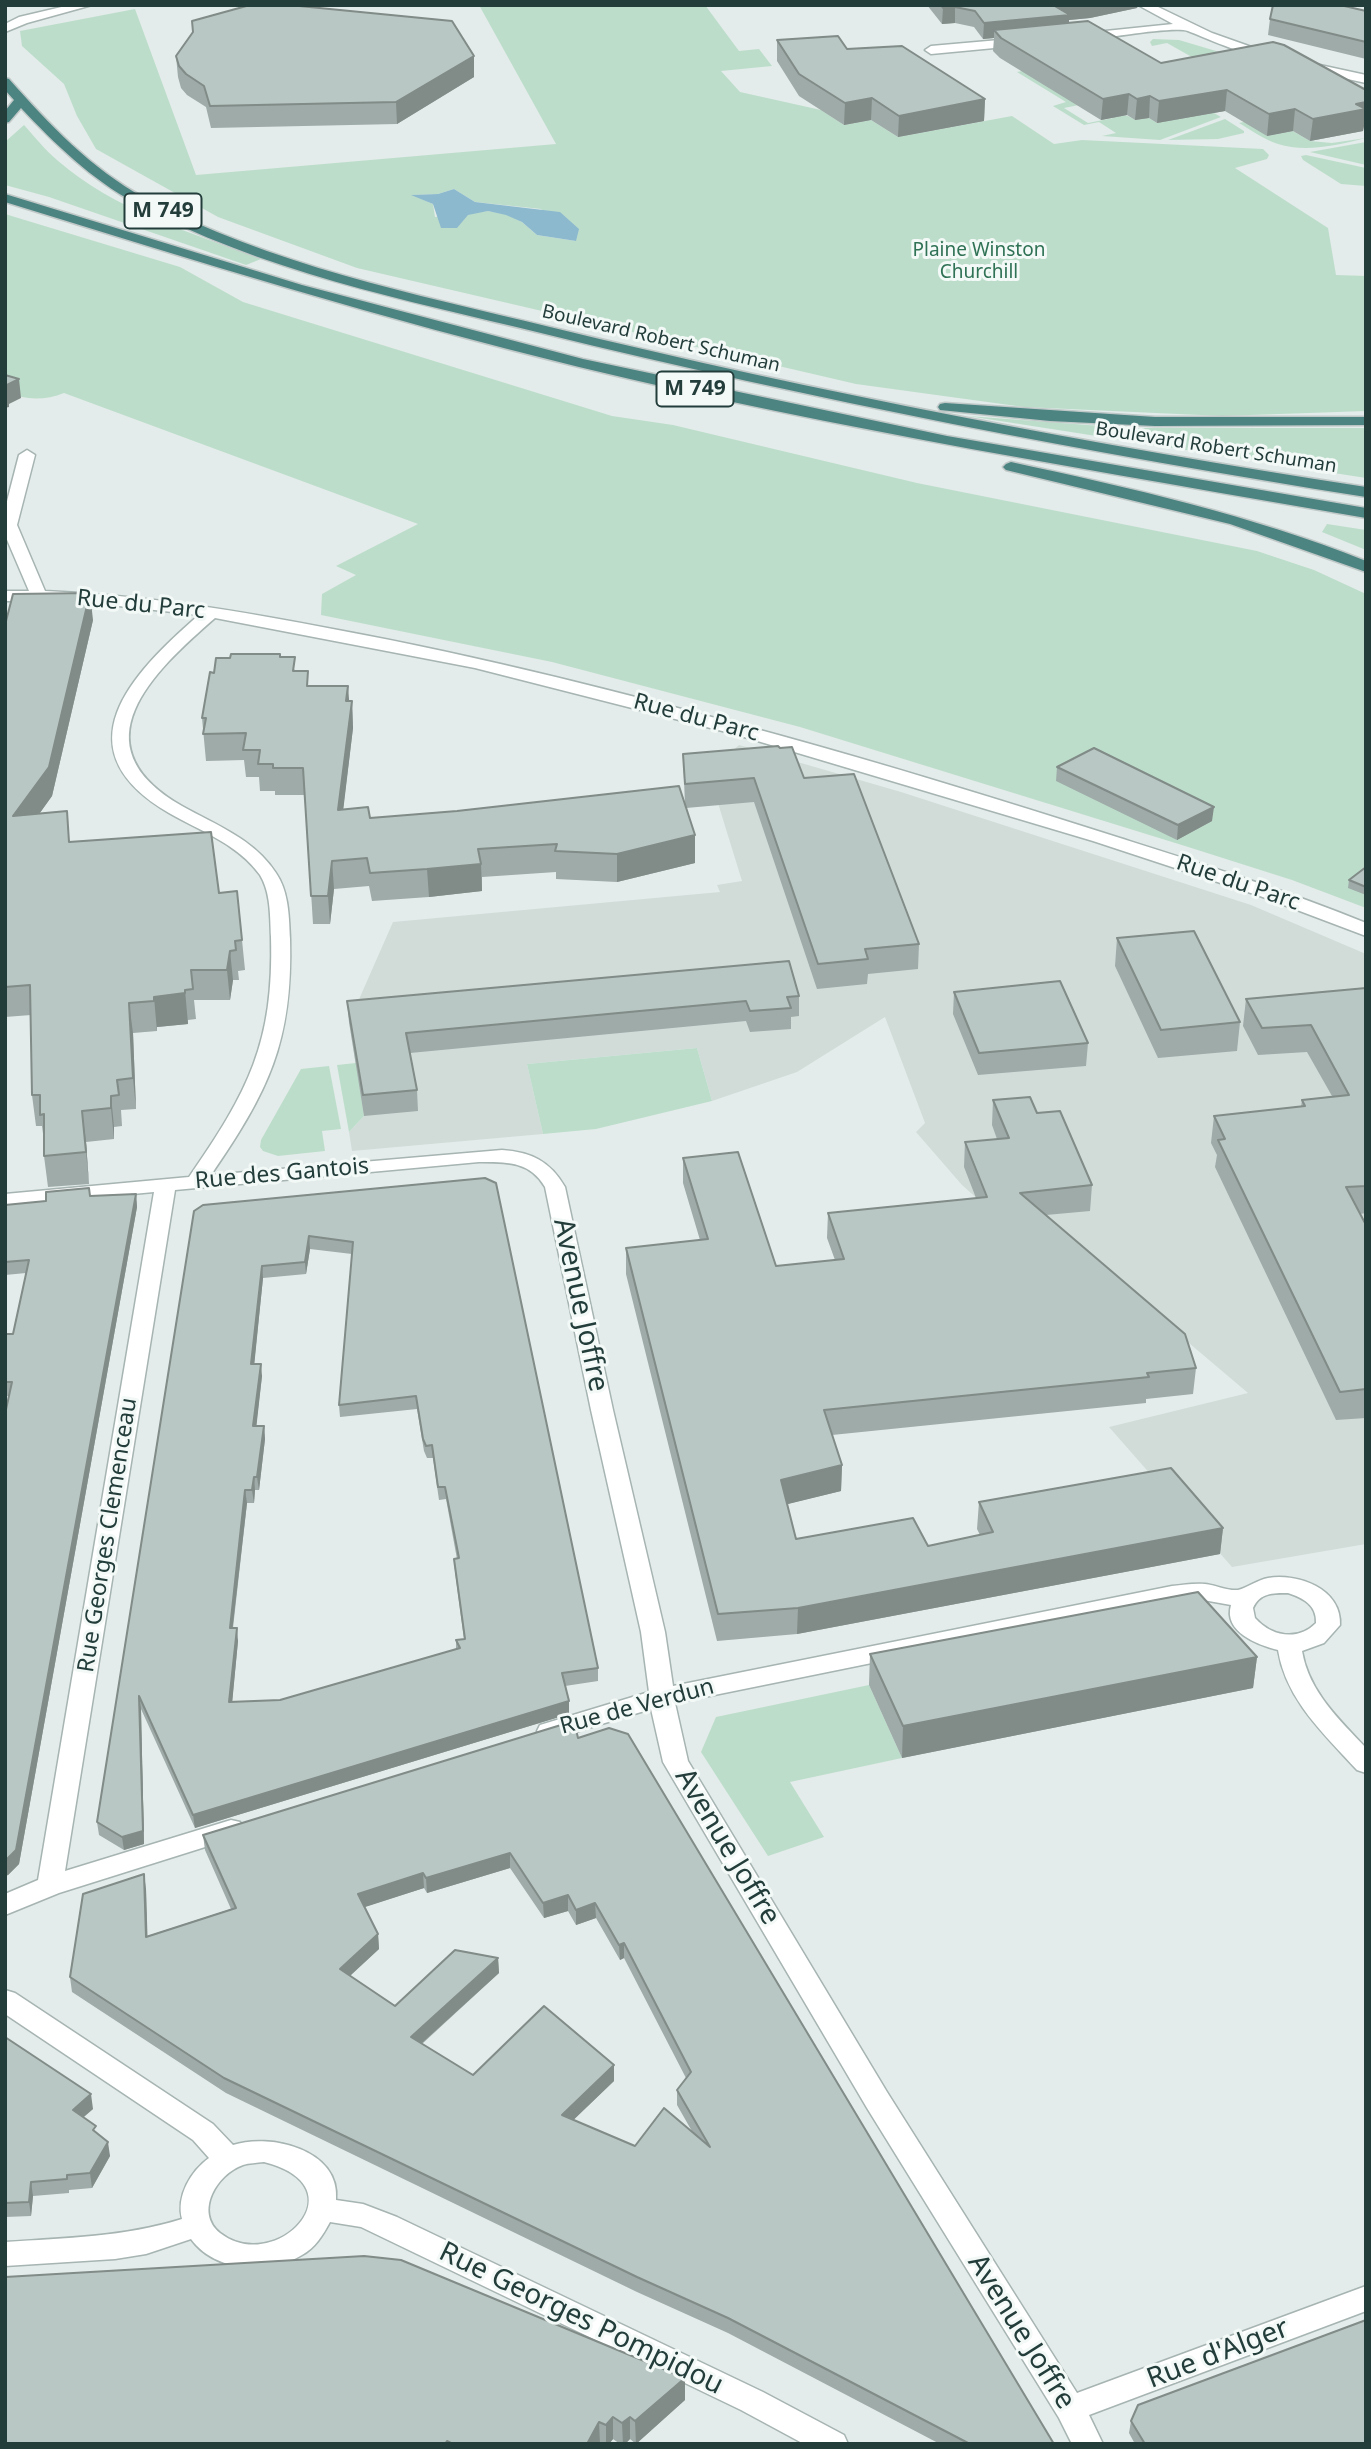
<!DOCTYPE html>
<style>
body{margin:0}
#map{position:relative;width:1371px;height:2449px;overflow:hidden;background:#e3ecea;font-family:"Noto Sans",sans-serif}
canvas{display:block}
.frame{position:absolute;inset:0;border:7px solid #233d3b;pointer-events:none}
</style>
<div id="map">
<canvas width="1371" height="2449"></canvas>
<div class="frame"></div>
</div>
<script>
const g = document.querySelector('canvas').getContext('2d');
g.lineJoin = 'round';
function fill(path, color) { g.fillStyle = color; g.fill(path, 'evenodd'); }
function strokePath(path, color, width, dash) { g.strokeStyle = color; g.lineWidth = width; g.lineCap = dash ? 'butt' : 'round'; g.setLineDash(dash || []); g.stroke(path); }
function drawText(font, color, halo, rows, align = 'center') {
  g.font = font + ' "Noto Sans",sans-serif'; g.lineWidth = 6; g.setLineDash([]); g.textBaseline = 'middle'; g.strokeStyle = halo; g.fillStyle = color; for (const [text, x, y, turn = 0] of rows) {
    g.save(); g.translate(x, y); g.rotate((+turn || 0) * Math.PI / 180); g.textAlign = isNaN(turn) ? turn : align; if (halo) g.strokeText(text, 0, 0); g.fillText(text, 0, 0); g.restore();
  }
}
fill(new Path2D(`
 M739 745 901 792 1251 905 1366 954V1544L1232 1567 1109 1427 1248 1393 1065 1238 1028 1244 962 1185 916 1132 925 1123 885 1017 797 1072 712 1101 697 1048 527 1064 543 1134 352 1151 349 1132 364 1116 349 1022 393 922 720 892 717 885 742 881 709 774Z`), '#d1dcd9');
fill(new Path2D(`
 M479 5H705L739 51 759 49 772 66 721 71 740 92 821 110 844 125 871 120 898 137 1012 116 1054 144 1082 140 1263 149 1269 155 1267 159 1235 168 1328 228 1336 275 1366 276V411L1222 416 1024 407 856 384 357 268 218 217 96 149 77 116 64 84 22 46 20 31 135 9 196 175 556 144ZM454 189 475 202 541 209 576 241 537 235 522 222 506 214 488 211 435 217 433 204 413 195 438 194Z
 M1153 39 1179 40 1233 56 1206 65 1167 43 1152 46 1150 42Z
 M1047 66 1089 103 1064 108 1088 123 1113 118 1106 113 1128 116 1135 120 1149 118 1157 123 1193 101 1221 117 1160 140 1102 136 1116 133 1099 122 1084 125 1053 106 1066 102 1017 72Z
 M1225 119 1244 131V133L1218 139 1168 140Z
 M1253 120 1267 136 1293 131 1310 141 1332 143 1366 138C1339 145 1305 153 1278 144 1265 140 1251 130 1239 123Z
 M24 125C35 137 45 150 57 160 114 210 192 233 261 259L246 265 49 197 5 185V142Z
 M1366 142V165L1310 152Z
 M1306 155 1366 168V186L1341 184 1303 160 1301 156Z
 M5 214 180 267 243 302 612 416 673 425 917 483 1257 551 1314 570 1366 594V908L1292 880 1185 846 800 727 552 662 321 615 322 594 356 575 336 566 418 524 64 393C44 401 25 400 5 392Z
 M968 416 1128 428H1366V478Z
 M1327 524 1366 530V550L1322 532Z
 M697 1048 712 1101 596 1129 543 1134 527 1064Z
 M356 1063 364 1116 349 1132 337 1065Z
 M329 1066 341 1129 322 1131 325 1151 278 1156 263 1151 260 1147 261 1140 301 1069Z
 M869 1685 902 1758 790 1782 824 1837 768 1856 701 1752 716 1717Z`), '#bdddcb');
fill(new Path2D(`
 M454 189 475 202 560 212 579 229 576 241 537 235 522 222 506 215 488 211 468 215 457 228H441L433 204 411 195 438 194Z`), '#8db9cf');
const minor = new Path2D(`
 M1138 5H1154L1212 33 1274 55C1262 64 1204 37 1188 31 1174 26 1105 38 1086 41L1080 37 1086 33 1173 24Z
 M1022 38 1028 42 1026 45 931 54 925 50 931 46Z
 M1306 62 1366 75V83L1302 69V63Z
 M27 450 35 455 17 525 45 591C144 595 241 611 338 630 484 657 628 694 771 733 888 765 1004 801 1120 838 1202 864 1285 890 1366 923V936L1260 896 1093 841 734 734 475 668 215 618C153 672 75 745 182 806 216 825 254 839 276 873 289 892 289 917 290 939 293 1042 268 1092 211 1175L502 1150C531 1152 550 1161 565 1187L613 1410 665 1632 673 1686 1172 1586C1183 1585 1194 1583 1205 1584 1215 1585 1228 1591 1238 1590 1247 1588 1257 1580 1268 1578 1298 1573 1342 1589 1340 1625L1324 1643 1302 1651C1309 1692 1339 1719 1366 1748V1773L1357 1770C1325 1735 1286 1700 1278 1650 1258 1645 1223 1632 1231 1605L1203 1600 1172 1602 675 1703 688 1761 887 2092 1077 2393 1366 2286V2311L1089 2415 1103 2444H1072L1059 2418 867 2108 663 1762 651 1709 549 1740 540 1737 537 1731 540 1725 649 1692 641 1632 591 1410 545 1187C530 1161 506 1162 479 1162L175 1190 65 1871 231 1820 240 1822 244 1829 240 1836 59 1893 5 1915V1894L38 1880 154 1192 5 1206V1194L189 1177C248 1092 274 1043 271 937 270 917 271 893 260 875 238 844 200 831 169 813 59 749 131 674 199 615L83 602 5 601V591H29L5 535V509L19 455ZM1288 1593C1303 1598 1317 1605 1316 1623 1298 1641 1272 1637 1255 1618L1253 1608C1260 1593 1272 1593 1288 1593Z`);
const tertiary = new Path2D(`
 M70 5H92L27 23 5 32V24L19 17Z
 M5 1990 15 1993 213 2124 233 2145C269 2133 341 2149 336 2200L363 2204 397 2217 763 2392 844 2435 848 2444H804L741 2410 361 2227 330 2222C323 2235 315 2248 302 2255 268 2275 215 2272 191 2239L146 2254 115 2259 5 2266V2242C66 2238 124 2237 182 2219 176 2196 191 2171 209 2158L193 2140 5 2014ZM264 2162C363 2187 275 2276 220 2233 194 2212 217 2174 243 2165 249 2163 257 2163 264 2162Z`);
const trunk = new Path2D(`
 M5 78 9 79C49 124 91 169 145 198 270 265 414 294 550 327 820 393 1092 445 1366 487V497C1088 453 814 400 541 333 405 300 260 271 135 203 91 179 55 144 21 108L9 122 5 123V111L14 100 5 90Z
 M5 194 302 285 583 359 947 436 1366 508V518C1103 472 839 430 579 367 386 320 195 261 5 202Z
 M945 403 1155 417H1366V425L1155 426 1050 421 940 410 938 407 940 404Z
 M1011 462C1131 488 1251 515 1366 561V572L1230 524 1006 470 1003 467 1006 464Z`);
strokePath(minor, '#a6b4b2', 3);
strokePath(tertiary, '#a6b4b2', 3);
strokePath(trunk, '#c1c9c8', 3);
fill(minor, '#fff');
fill(tertiary, '#fff');
fill(trunk, '#4c8482');
fill(new Path2D(`
 M927 5H1138L1137 8 1090 18 1069 20V22L1161 63 1366 90V140L1364 132 1365 123H1364L1363 131 1310 141 1293 131 1267 136 1225 111 1157 123 1149 118 1135 120 1127 115 1101 120 1000 58 993 51 994 38 983 39 974 27 955 23 942 24Z
 M1366 11V59L1268 35 1270 19Z
 M777 40 847 49 985 99 984 121 898 137 871 120 844 125 799 96 777 61Z
 M176 56 474 77 397 124 211 128 206 107 187 95 181 88 178 77Z
 M93 620 52 796 39 814 71 842 219 893 242 940 245 970 238 971 239 980H233L230 1000H194L196 1019 188 1020V1024L157 1027V1031L133 1033 136 1109 121 1110 122 1126 114 1127V1139L86 1142 89 1184 48 1187 44 1156V1141L42 1126H36L32 1095 31 1015 5 1017V625Z
 M280 657 296 671 309 686 349 701H352L353 728 343 809 370 818 685 805 683 754 780 748 804 778 919 944 918 969 868 974 867 984 817 989 754 802 686 808 695 863 617 882 556 879V872L482 877V891L429 897 372 901 369 886 334 889 330 924H313L305 795H275V791H260L259 777H246L244 760 206 761 202 718 214 673Z
 M1057 767 1212 821 1177 840 1056 781Z
 M1366 867V895L1348 888 1349 880Z
 M1117 938 1240 1022 1237 1051 1158 1058 1115 966Z
 M1366 988V1213L1360 1214 1366 1225V1418L1336 1420 1215 1167 1217 1155 1211 1143 1214 1116 1301 1107 1302 1100 1332 1096 1307 1052 1258 1055 1243 1026 1246 999Z
 M954 992 1088 1043 1086 1066 978 1075 953 1014Z
 M799 996V1016L791 1017V1029L750 1032 746 1021 410 1053 417 1090 418 1111 364 1116 349 1022 347 1001Z
 M993 1100 1037 1113 1092 1185 1090 1211 1046 1215 1196 1368 1193 1394 1146 1399V1403L832 1435 842 1465 841 1491 787 1504 796 1539 928 1546 980 1535 977 1529 979 1502 1223 1528 1220 1554 797 1634 717 1641 626 1274V1248L700 1240 683 1183V1158L776 1266 835 1260 827 1238 828 1213 976 1198 964 1167 965 1142 997 1139 992 1125Z
 M436 1183 598 1668V1681L565 1686 569 1714 195 1828 141 1709 144 1844 124 1850 99 1835 97 1822 194 1211ZM310 1249 352 1254 339 1405 340 1417 417 1409 424 1451 427 1458H433L439 1500 446 1499 457 1559H454L455 1572 464 1639 456 1640V1649L280 1700 232 1702 238 1641 233 1628 247 1503H254L255 1490H259L265 1439 264 1426H256L262 1376 254 1364 263 1278 306 1274Z
 M136 1194 137 1207 19 1864 8 1875 5 1876V1414L9 1396H5V1334H13L26 1273 5 1275V1205L90 1196Z
 M870 1654 1257 1657 1253 1688 902 1758 869 1685Z
 M578 1738 1054 2444H940L728 2333 637 2292 226 2093 72 1992 70 1977 146 1889 147 1936 231 1909 205 1850 203 1835ZM510 1868 544 1918 568 1911 576 1925 596 1918 620 1960 624 1958 686 2078 677 2090V2105L693 2133 635 2146 573 2120 614 2081V2065L473 2075 422 2044 499 1973 498 1958 395 2006 350 1976 379 1949 378 1934 364 1907 424 1888 427 1893Z
 M5 2037 93 2109 84 2117 97 2134 110 2156 92 2188 69 2190V2193L33 2196 31 2216 5 2217Z
 M685 2400 636 2444 630 2439 625 2444H620L613 2439 609 2444H5Z
 M1131 2421 1366 2444H1135L1129 2433Z`), '#9eaba8');
fill(new Path2D(`
 M1053 5H1138L1137 8 1090 18 1069 20V31L994 30V38L983 39 984 23Z
 M955 7V23L942 24 943 8Z
 M474 56V77L397 124 396 102Z
 M1227 90 1225 111 1157 123 1159 101Z
 M1129 94 1127 115 1101 120 1103 99Z
 M1150 96 1149 118 1135 120 1137 99Z
 M872 98 871 120 844 125 845 103Z
 M985 99 984 121 898 137 899 116Z
 M1366 102V118L1363 131 1310 141 1313 119 1356 104Z
 M1295 109 1293 131 1267 136 1269 114Z
 M19 379 21 398 9 404V407L5 408V386Z
 M90 593 93 620 52 796 17 845 13 816Z
 M348 686 350 712 346 701Z
 M352 701 353 728 340 837 338 810Z
 M1214 807 1212 821 1177 840 1178 825Z
 M695 835V863L617 882V854Z
 M332 861 334 889 330 924 328 896Z
 M481 864 482 891 429 897 427 869Z
 M230 951 233 980 230 1000 227 970Z
 M185 990 188 1024 157 1027V1031L154 997Z
 M129 1003 133 1033 136 1109 133 1078Z
 M111 1096 114 1127V1139L111 1108Z
 M82 1111 86 1142 89 1184 86 1152Z
 M136 1194 137 1207 19 1864 8 1875 5 1876V1861Z
 M309 1236 310 1249 306 1274 305 1262Z
 M262 1266 263 1278 253 1377 251 1364Z
 M261 1364 262 1376 255 1439 253 1426Z
 M264 1426 265 1439 259 1490 257 1477Z
 M842 1465 841 1491 780 1506 781 1480Z
 M254 1477 255 1490 254 1503 252 1490Z
 M245 1490 247 1503 231 1641 230 1628Z
 M1223 1528 1220 1554 797 1634 798 1608Z
 M237 1628 238 1641 231 1715 229 1702Z
 M1257 1657 1253 1688 902 1758 903 1726Z
 M139 1696 141 1709 144 1844 124 1850 122 1837Z
 M569 1701V1714L195 1828 193 1815Z
 M510 1853V1868L427 1893 426 1878Z
 M423 1873 424 1888 359 1909 358 1894Z
 M144 1874 146 1889 148 1952 146 1937Z
 M568 1895V1911L544 1918 543 1903Z
 M595 1903 596 1918 576 1925V1910Z
 M378 1934 379 1949 341 1984 340 1969Z
 M624 1943V1958L620 1960 619 1945Z
 M498 1958 499 1973 412 2052 411 2037Z
 M614 2065V2081L562 2131V2115Z
 M91 2094 93 2109 75 2124 73 2110Z
 M108 2142 110 2156 92 2188 90 2173Z
 M31 2182 33 2196 31 2216 29 2202Z
 M685 2378V2400L636 2444 635 2421Z
 M613 2417V2439L609 2444H606V2425Z
 M630 2417V2439L625 2444H623L622 2423Z
 M599 2422 600 2444H587Z`), '#818b88');
const building = new Path2D(`
 M250 5H289L452 21 474 56 396 102 210 106 204 86 186 74 179 66 176 56 193 32 192 21Z
 M941 5H1055H1053L1070 15 984 23 975 11 955 7 943 8Z
 M1273 5H1340L1366 11V42L1270 19Z
 M1088 21 1161 63 1273 42 1284 45 1366 90V102L1356 104 1366 109 1313 119 1295 109 1269 114 1227 90 1159 101 1150 96 1137 99 1129 94 1103 99 1001 38 994 30Z
 M838 36 847 49 902 46 985 99 899 116 872 98 845 103 799 74 777 40Z
 M5 375 19 379 5 386Z
 M90 593 49 767 13 816 67 811 69 842 211 832 219 893 237 891 242 940 235 941 236 950 230 951 227 970H191L193 989 185 990V993L154 997V1001L129 1003 133 1078 117 1080 119 1095 111 1096V1108L82 1111 86 1152 44 1156V1114L40 1115V1095H32L30 985 5 987V625L13 594Z
 M231 654H280V657H295L293 671H308L307 686H348L346 701H352L338 810 368 807 370 818 457 811 679 786 695 835 617 854 555 851 557 844 478 849 481 864 427 869 370 873 367 858 332 861 328 896H311L303 768H273V764H258L260 750H243L246 733 203 734 206 718H202L210 672 214 673 216 658H230Z
 M778 746 780 748 792 747 804 778 854 774 919 944 865 949 868 959 818 964 754 778 685 784 683 754Z
 M1094 748 1214 807 1178 825 1057 767Z
 M1366 867V887L1349 880Z
 M1194 931 1240 1022 1161 1030 1117 938Z
 M789 961 799 996 787 997 791 1008 750 1011 746 1001 406 1033 417 1090 363 1095 347 1001Z
 M1060 981 1088 1043 979 1053 954 992Z
 M1366 988V1186L1346 1187 1366 1225V1389L1340 1392 1218 1140 1225 1139 1214 1116 1305 1106 1302 1100 1349 1095 1311 1025 1262 1028 1246 999Z
 M1030 1097 1037 1113 1060 1111 1092 1185 1020 1193 1185 1334 1196 1368 1147 1373 1149 1377 824 1410 842 1465 781 1480 796 1539 913 1518 928 1546 993 1532 979 1502 1171 1468 1223 1528 798 1608 718 1614 626 1248 708 1239 683 1158 738 1152 776 1266 844 1259 828 1213 987 1197 965 1142 1009 1138 993 1100Z
 M485 1178 496 1183 598 1668 562 1673 569 1701 193 1815 139 1696 143 1831 122 1837 97 1822 194 1211 203 1205ZM309 1236 353 1242 339 1405 416 1396 423 1439 426 1446 432 1445 438 1487H445L459 1558 454 1559 465 1639 456 1640 460 1648 280 1700 229 1702 237 1628H230L245 1490H252L254 1477H257L264 1426H253L261 1364H251L262 1266 305 1262Z
 M89 1188 90 1196 136 1194 16 1850 5 1861V1414L12 1382H5V1334H13L29 1260 5 1262V1205L46 1201V1192Z
 M1198 1592 1257 1657 903 1726 870 1654Z
 M574 1721 578 1738 609 1728 628 1734 1054 2444H970L728 2318 637 2277 224 2078 70 1977 83 1894 144 1874 146 1937 236 1908 203 1835ZM510 1853 543 1903 568 1895 576 1910 595 1903 619 1945 624 1943 691 2072 677 2090 710 2147 664 2108 635 2146 562 2115 614 2065 544 2006 473 2075 411 2037 498 1958 455 1950 395 2006 340 1969 378 1934 358 1894 423 1873 426 1878Z
 M5 2037 91 2094 73 2110 96 2126 93 2130 108 2142 90 2173 67 2175V2179L31 2182 29 2202 5 2203Z
 M364 2256 401 2260 685 2378 635 2421 630 2417 622 2423 613 2417 606 2425 599 2422 587 2444H453L447 2441 445 2444H5V2277Z
 M1366 2320V2444H1145L1131 2421 1138 2405Z`);
fill(building, '#b8c7c3');
strokePath(building, '#818b88', 2);
drawText('19px', '#2f7255', '#f3f9f7', [
 ["Plaine Winston",979,251],
 ["Churchill",979,273]
]);
drawText('19px', '#233d3b', '#f3f9f7', [
 ["Boulevard Robert Schuman",661,339,13],
 ["Boulevard Robert Schuman",1216,448,9]
]);
for (const [x, y, w] of [
 [163,211,77],
 [695,389,77]
]) { const box = new Path2D(); box.roundRect(x - w / 2, y - 17.5, w, 35, 5); g.fillStyle = '#f3f9f7'; g.fill(box); strokePath(box, '#233d3b', 2); }
drawText('bold 21px', '#233d3b', null, [
 ["M 749",163,211],
 ["M 749",695,389]
]);
drawText('23px', '#233d3b', '#f3f9f7', [
 ["Rue du Parc",141,605,6],
 ["Rue du Parc",696,718,15],
 ["Rue du Parc",1238,883,19],
 ["Rue des Gantois",282,1174,-5],
 ["Rue Georges Clemenceau",108,1535,-81],
 ["Rue de Verdun",637,1707,-15]
]);
drawText('28px', '#233d3b', '#f3f9f7', [
 ["Avenue Joffre",580,1305,78],
 ["Avenue Joffre",727,1847,59],
 ["Rue Georges Pompidou",581,2319,26],
 ["Avenue Joffre",1021,2332,58],
 ["Rue d'Alger",1218,2354,-21]
]);
</script>
